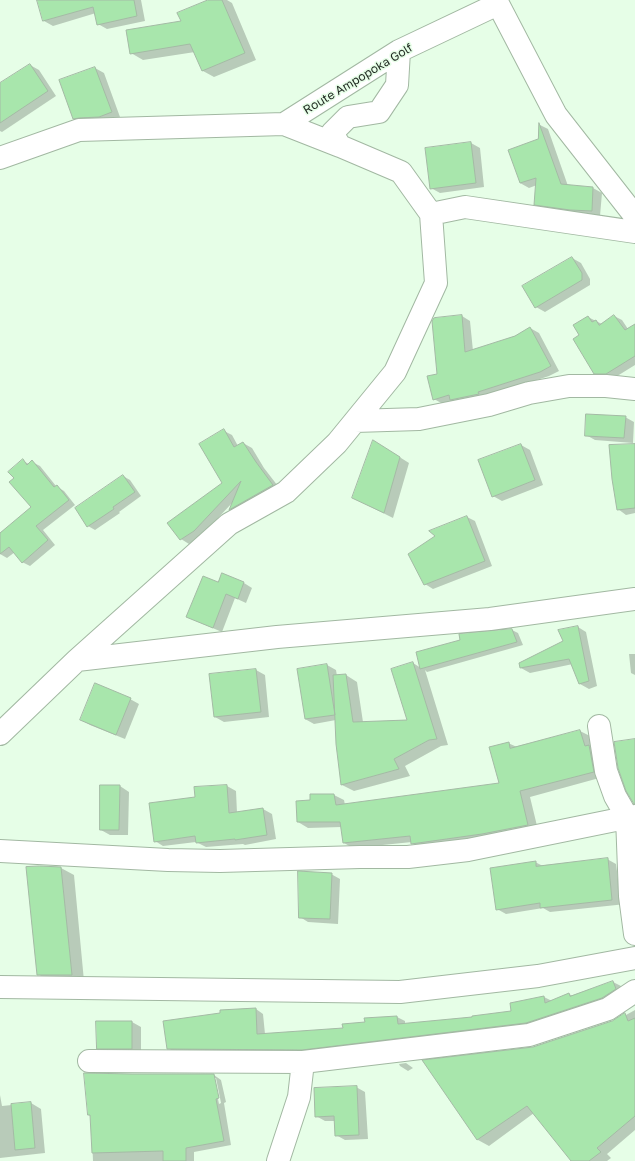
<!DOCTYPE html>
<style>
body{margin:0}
canvas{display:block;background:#e6fee7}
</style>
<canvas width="635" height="1161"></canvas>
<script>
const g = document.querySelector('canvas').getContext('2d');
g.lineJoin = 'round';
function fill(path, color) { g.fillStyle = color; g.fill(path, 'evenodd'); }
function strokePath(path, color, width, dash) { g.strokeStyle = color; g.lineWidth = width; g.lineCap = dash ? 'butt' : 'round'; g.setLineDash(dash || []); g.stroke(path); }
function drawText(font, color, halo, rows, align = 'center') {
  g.font = font + ' "Golos Text",sans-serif'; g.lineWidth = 3; g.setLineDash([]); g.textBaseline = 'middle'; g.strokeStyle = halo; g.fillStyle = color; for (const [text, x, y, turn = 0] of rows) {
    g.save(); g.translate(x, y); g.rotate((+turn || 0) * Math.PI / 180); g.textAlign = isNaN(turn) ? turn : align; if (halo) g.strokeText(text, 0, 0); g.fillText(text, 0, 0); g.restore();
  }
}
fill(new Path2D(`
 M38 0H141L145 21 107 29 98 24 96 13 53 26 44 21Z
 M211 0H227L232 3 256 60 214 77 203 71 195 52 143 60 131 53 182 22Z
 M30 65 39 70 56 96 2 132 0 131V84Z
 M95 68 104 73 120 117 108 121 83 123 74 118 61 81Z
 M540 125 548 129 568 186 593 188 602 193 600 216 579 214 544 209 535 204 537 185 529 188 520 183 539 139Z
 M471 143 480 148 484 187 440 193 431 188Z
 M572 258 581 263 590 279V285L545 312 536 307Z
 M462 316 470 321 473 351 515 336 530 328 539 333 559 371 549 376 486 397 443 404 434 399 438 374Z
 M614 316 622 320 628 329 635 325V365L614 378H603L595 373 581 336 588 317 602 324Z
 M625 417 634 422 633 443 595 440 586 435Z
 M224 431 232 435 238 446 243 443 252 448 264 468 281 490 238 514 230 509 233 502 202 535 189 544 181 539 224 484Z
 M521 445 530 450 543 485 502 501 493 496Z
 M635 445V513L626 515 618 509Z
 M382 446 409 463 393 518 353 498Z
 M23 461 29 464 32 462 40 466 56 486 64 491 75 505 43 530 55 545 30 566 22 562 15 552 7 558 0 554V534L32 507 15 478Z
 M123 476 130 480 141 496 119 512 120 513 95 530 88 526Z
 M467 517 475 521 492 566 433 589 425 584Z
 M222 574 244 583 252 588 246 603 235 598 222 632 196 621 188 616 218 584Z
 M578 627 586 632 597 686 589 689 580 684 573 664 530 673 521 668 564 641Z
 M512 630 518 633 523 645 427 672 425 670 448 745 441 746 405 766 410 776 354 791 342 785 337 744 336 720 314 724 305 719 327 665 336 670 337 676 346 675 357 682 363 722 409 720 413 663 421 668 461 641Z
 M629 654H635V675L631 673Z
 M256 670 265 675 269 717 224 722 215 717Z
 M130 699 139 704 125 739 90 725 81 720Z
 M580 731 590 736 603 777 530 797 538 830 422 849 412 843V842L353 848 344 843 342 827 308 828 298 822 311 801 334 795 344 800 345 805 500 784 508 743 517 747Z
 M101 786H120L129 792 128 835H110L101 830Z
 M227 786 236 791 237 813 263 809 272 814 276 839 245 845 243 844 206 847 196 842 163 846 155 841 196 798Z
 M607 859 616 864 618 879 625 883 626 904 550 912 543 908 506 914 497 909 535 862 543 866Z
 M61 868 74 875 84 981 51 982 38 974Z
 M331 874 340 879 338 924 308 922 300 917Z
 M613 982 621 986 623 993 534 1027 311 1053H176L168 1048 256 1009 263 1014 265 1034 344 1029 366 1022 397 1017 405 1021V1025L473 1018 513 1012 544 997 552 1001 569 994 573 996Z
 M635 1010V1130L607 1154 611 1158 607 1161H572L534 1113 489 1146 478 1140 424 1061 533 1048 613 1022 625 1014 626 1015Z
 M132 1022 141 1027V1053H106L98 1048Z
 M406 1063 413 1068 408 1071 400 1066 399 1064Z
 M214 1075 221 1080 226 1102 224 1103 231 1145 194 1152V1161H93L91 1116 89 1115ZM214 1078H216L221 1103 219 1104Z
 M356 1087 365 1092 368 1139 345 1140 336 1135V1121H325L316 1116Z
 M0 1095 2 1106 31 1103 41 1109 45 1153 0 1158Z`), '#0003');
const building = new Path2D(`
 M37 0H134L137 16 97 25 93 7 43 21Z
 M208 0H222L245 53 202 71 190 44 130 54 126 30 181 21 177 13Z
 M30 64 48 91 0 123V83Z
 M95 67 112 112 99 117 79 118 73 119 59 80Z
 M539 123 561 184 593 187 592 211 570 210 534 205 536 178 520 183 508 150 538 139Z
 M471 142 476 183 430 189 425 148Z
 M572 257 582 273V280L535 308 522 286Z
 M462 315 465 352 515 336 530 327 551 366 540 372 478 392 479 394 450 400 449 395 433 400 427 376 437 374 432 321 434 318Z
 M614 315 625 330 635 324V356L606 374H594L573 339 579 335 573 325 588 316 592 322 596 320 599 325Z
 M586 414 626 416 624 438 585 436Z
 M224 429 234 447 243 442 256 462 273 485 229 510 241 481 194 531 180 540 167 523 222 483 199 444Z
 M373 440 400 457 384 513 352 498Z
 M521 444 535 480 492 497 478 460Z
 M635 444V508L617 510 612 479 609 445Z
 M23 459 27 465 32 460 54 487 57 485 69 500 36 526 48 540 22 563 9 547 0 554V533L31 507 9 482 14 478 8 472Z
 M123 475 135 492 113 507 114 509 87 527 75 508Z
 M467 516 485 561 424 585 408 554 435 536 429 531Z
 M222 573 244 582 238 599 226 594 213 628 186 617 203 576 218 582Z
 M578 626 589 681 579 684 569 659 520 668 519 663 563 641 558 630Z
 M512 629 517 642 420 669 416 652 460 640 459 634Z
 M413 662 437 739 429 740 394 759 399 769 341 785 336 744 333 675 346 674 353 722 407 720 391 669Z
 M327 664 335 715 305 719 297 669Z
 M256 669 261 712 214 717 209 674Z
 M95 683 131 698 116 735 80 720Z
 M580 730 585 746 589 745 594 772 520 791 528 825 482 834 411 844 410 836 343 843 340 822H297L296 801 310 800V794H334L336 805 499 783 489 747 509 742 510 748Z
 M635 739V804H634L626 791 618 768 614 742Z
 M100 785H120L119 830H100Z
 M227 785 229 813 263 808 267 835 235 840V839L196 843 195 836 154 842 149 803 195 797 194 787Z
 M608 858 612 900 540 908V903L496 910 490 868 536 861V866Z
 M40 866 61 867 72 975H37L26 867Z
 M298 871 332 873 330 919 299 918Z
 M613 981 616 989 602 998 526 1023 302 1050 167 1049 163 1021 220 1013V1010L256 1008 257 1034 343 1028 342 1024 365 1022 364 1018 397 1016 398 1024 472 1017V1016L511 1011 510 1003 544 996 545 1003 569 993 570 996Z
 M625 1013 628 1021 635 1018V1116L597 1148 601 1152 589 1161H571L527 1106 477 1140 422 1060 533 1047 612 1021Z
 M96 1021H132V1049H97Z
 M84 1073 132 1074H214L219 1098 216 1099 224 1141 186 1148V1161H163V1151L92 1153 90 1115H88Z
 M357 1086 359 1135 335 1136 334 1116 315 1117 314 1088Z
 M31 1102 35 1148 15 1150 11 1104Z`);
fill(building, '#a8e6ac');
strokePath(building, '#a4baa5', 1);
const street = new Path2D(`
 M496 0 556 115 635 216
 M284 124 399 51 498 4 496 0
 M340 146 332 133 348 117 379 112 397 85 399 51
 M0 158 79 130 284 124 340 146 401 172 431 214 436 283 395 372 337 443 286 492 229 524 77 660 0 734
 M431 214 465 207 635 232
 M355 421 419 419 489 405 529 393 569 386H606L635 389
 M77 660 277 637 490 619 635 599
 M599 726 606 771 615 796 627 817 630 896 635 934
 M0 851 168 860 220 861 360 857H408L468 850 635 816
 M89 1061 303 1062 529 1035 608 1009 635 991
 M278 1161 299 1097 303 1062`);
const secondary = new Path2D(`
 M0 987 400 992 538 976 635 958`);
strokePath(street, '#a2b8a2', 24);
strokePath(secondary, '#a2b8a2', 24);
strokePath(street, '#fff', 22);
strokePath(secondary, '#fff', 22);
drawText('12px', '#1f2820', '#e6fee7', [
 ["Route Ampopoka Golf",358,79,-31]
]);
</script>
